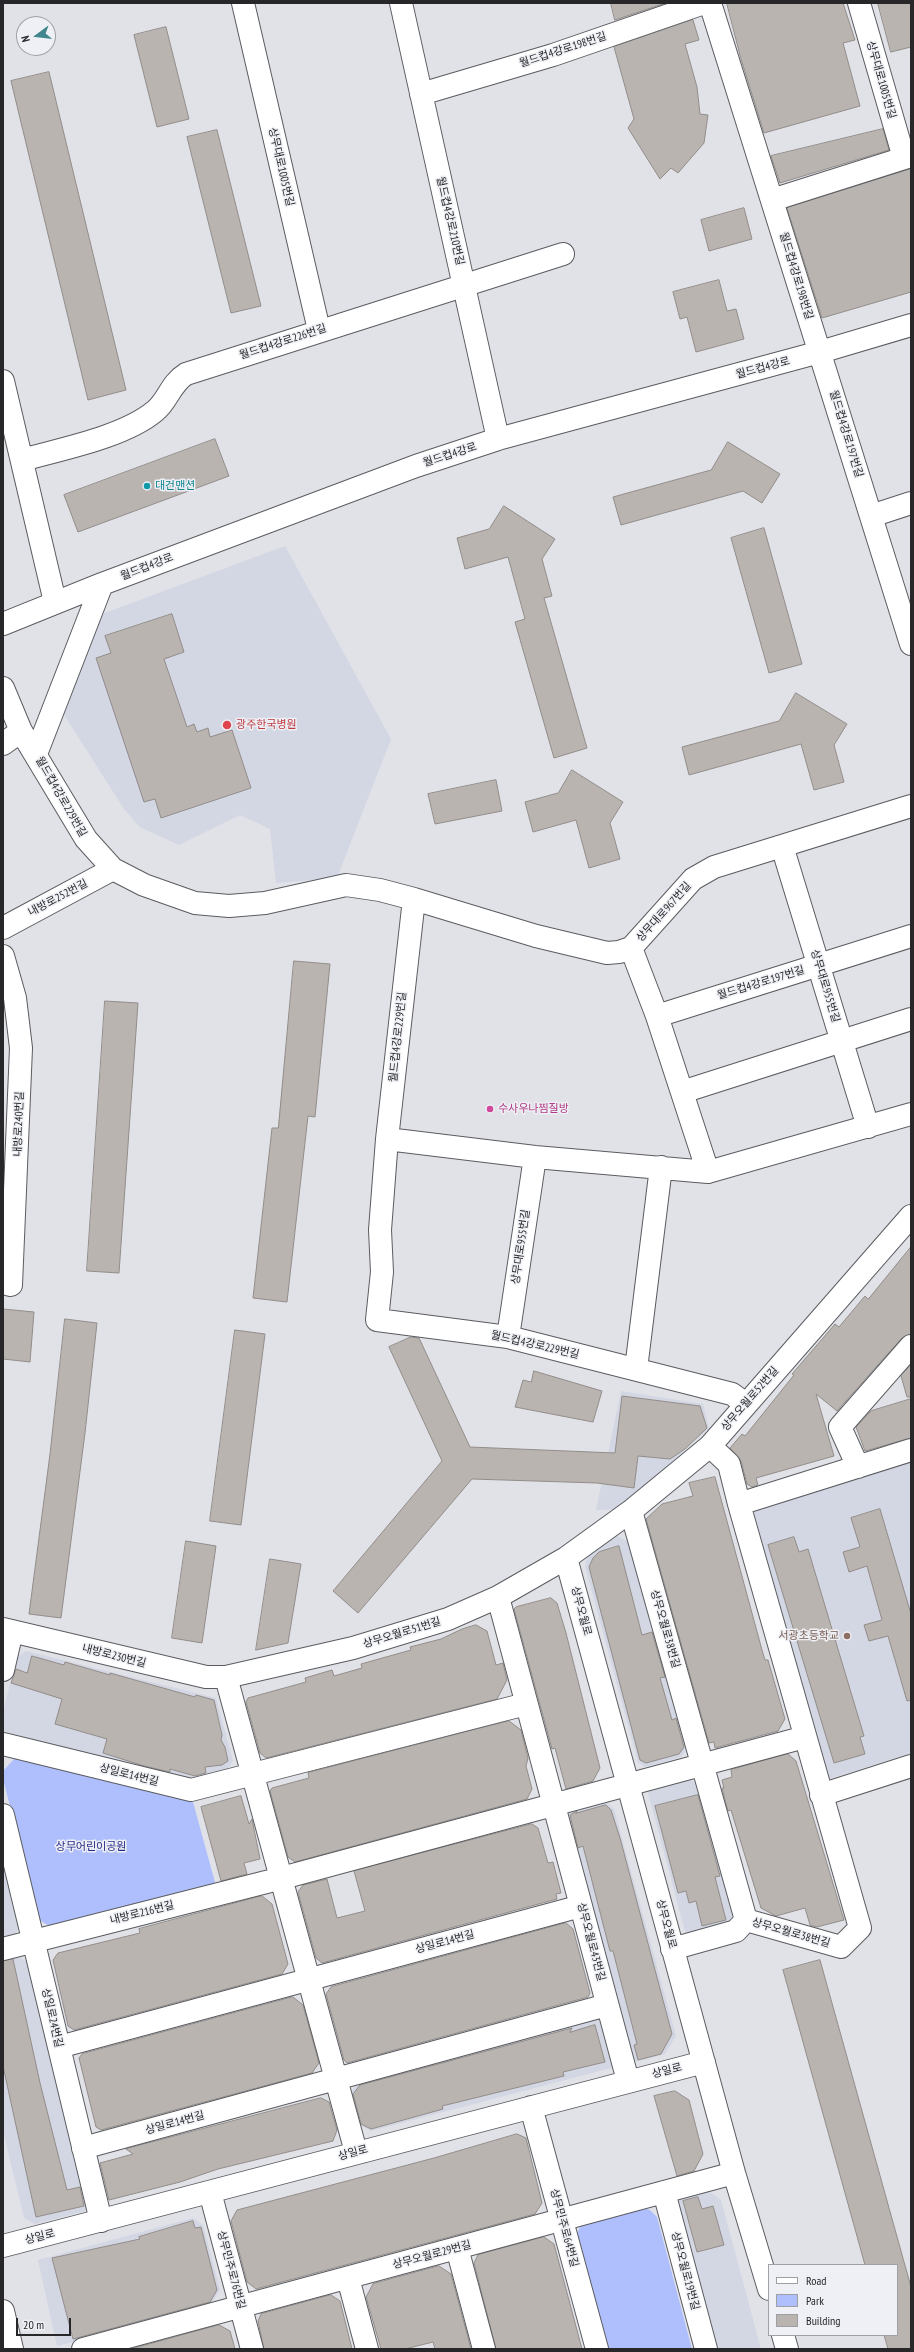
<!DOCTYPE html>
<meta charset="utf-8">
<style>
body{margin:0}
#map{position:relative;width:914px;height:2352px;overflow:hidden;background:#e1e2e8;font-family:"PT Sans Narrow",sans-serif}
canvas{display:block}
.frame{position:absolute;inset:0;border:4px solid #272729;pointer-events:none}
.legend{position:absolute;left:768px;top:2264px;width:130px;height:72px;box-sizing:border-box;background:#eef0f5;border:1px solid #9ea0a3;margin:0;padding:5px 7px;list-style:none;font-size:12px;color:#272729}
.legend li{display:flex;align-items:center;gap:8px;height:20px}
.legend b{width:20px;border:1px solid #9ea0a3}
.north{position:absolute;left:16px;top:16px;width:40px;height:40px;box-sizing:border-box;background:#eef0f5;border:1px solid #9ea0a3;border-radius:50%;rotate:255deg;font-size:11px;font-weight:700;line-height:16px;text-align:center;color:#272729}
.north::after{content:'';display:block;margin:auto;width:14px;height:18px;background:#3f868e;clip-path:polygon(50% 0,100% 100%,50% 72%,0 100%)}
.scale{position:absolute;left:16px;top:2318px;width:55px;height:18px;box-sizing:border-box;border:2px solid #272729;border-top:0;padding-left:5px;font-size:12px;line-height:14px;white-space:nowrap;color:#272729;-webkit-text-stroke:3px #eef0f5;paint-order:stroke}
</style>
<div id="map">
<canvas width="914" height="2352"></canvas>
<div class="frame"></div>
<ul class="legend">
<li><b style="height:5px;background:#fff"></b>Road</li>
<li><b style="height:11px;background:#afbffd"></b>Park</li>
<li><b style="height:11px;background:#b9b4b0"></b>Building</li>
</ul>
<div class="north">N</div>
<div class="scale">20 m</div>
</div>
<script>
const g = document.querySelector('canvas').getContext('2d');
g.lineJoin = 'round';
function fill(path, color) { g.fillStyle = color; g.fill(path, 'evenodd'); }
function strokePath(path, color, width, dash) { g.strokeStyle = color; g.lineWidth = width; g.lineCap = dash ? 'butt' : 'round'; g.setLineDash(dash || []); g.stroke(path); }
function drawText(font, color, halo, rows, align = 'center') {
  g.font = font + ' "PT Sans Narrow","Noto Sans KR",sans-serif'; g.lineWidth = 3; g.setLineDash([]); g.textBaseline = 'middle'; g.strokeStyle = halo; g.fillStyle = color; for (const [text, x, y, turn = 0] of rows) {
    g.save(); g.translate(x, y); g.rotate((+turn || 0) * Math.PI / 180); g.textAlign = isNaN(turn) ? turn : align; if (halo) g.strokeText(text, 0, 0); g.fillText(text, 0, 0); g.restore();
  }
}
fill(new Path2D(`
 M285 546 391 739 337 878 276 883 270 829 240 815 179 845 140 827 124 809 61 710 89 633 102 614Z
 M621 1391 703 1404 709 1428 619 1509 596 1510Z
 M911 1460V1753L825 1780 749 1519 755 1508Z
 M615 1535 631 1543 687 1749 681 1757 645 1767 638 1762 585 1566 588 1554Z
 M26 1651 216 1698 233 1761 224 1774 191 1782 3 1731V1712L17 1657Z
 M685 1777 699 1785 734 1922 686 1935 648 1793 653 1785Z
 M608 1803 614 1809 676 2036 665 2054 631 2063 567 1818 570 1812Z
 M3 1848 22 1924 13 1937 3 1939Z
 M16 1956 28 1962 88 2204 85 2211 35 2224 24 2218 3 2131V1960Z
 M603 2018 615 2067 371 2131 358 2124 350 2094 357 2083Z
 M707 2190 721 2200 761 2349H711L673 2207 678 2197Z
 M193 2218 203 2225 220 2290 209 2307 57 2346 38 2260Z`), '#d3d6e3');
fill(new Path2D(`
 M15 1758 193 1802 216 1886 51 1927 39 1920 3 1779V1771Z
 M642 2207 650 2210 657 2217 692 2349H604L574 2239 581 2225Z`), '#afbffd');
const building = new Path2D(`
 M611 3H666L615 20Z
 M727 3H843L855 40 843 43 860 106 764 133 741 59Z
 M878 3H911V47L891 52Z
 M693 20 699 40 685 44 697 87 700 114 708 115 704 143 678 173 671 168 660 179 628 128 634 119 614 47Z
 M166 27 189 119 157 127 134 35Z
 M49 72 126 390 88 400 11 81Z
 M883 129 889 150 780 183 771 156Z
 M217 130 261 306 231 313 187 137Z
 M911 169V292L822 318 787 208Z
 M744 208 752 239 709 251 701 220Z
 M719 280 727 311 736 309 744 339 696 352 687 317 680 319 673 292Z
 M215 439 229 476 78 532 64 495Z
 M728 442 780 474 762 503 743 491 621 525 613 497 711 470Z
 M504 506 555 539 542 559 552 596 544 598 587 748 554 758 515 622 525 619 508 557 465 569 457 538 489 529Z
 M764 528 802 664 769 673 731 538Z
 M172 614 184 652 164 659 187 727 194 724 197 732 208 728 210 737 232 730 251 788 161 818 155 799 144 802 96 658 111 653 105 636Z
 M796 693 847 724 834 745 844 782 814 790 801 744 689 775 682 747 779 721Z
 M572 770 623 802 610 823 620 859 589 868 576 820 533 832 525 802 558 793Z
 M496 780 502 811 435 824 428 794Z
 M294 961 330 964 315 1117 308 1116 287 1302 253 1298 272 1128H278Z
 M105 1001 138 1003 119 1273 87 1271Z
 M911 1247V1334L902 1338 837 1411 816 1394 834 1456 756 1478 758 1485 752 1487 747 1484 741 1461 730 1448 742 1434 745 1436 794 1375 792 1374 835 1324 839 1327 865 1296 868 1299Z
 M3 1309 34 1312 30 1362 3 1359Z
 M65 1319 97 1323 85 1433 61 1618 29 1614 50 1454Z
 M235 1330 265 1334 241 1525 210 1521Z
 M411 1337 419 1338 470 1447 615 1453 622 1396 700 1406 707 1428 685 1449 670 1459 638 1456 634 1488 597 1483 472 1479 358 1613 333 1591 442 1461 389 1347Z
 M911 1365V1397H907L901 1376Z
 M534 1371 602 1391 593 1422 515 1407 523 1380 531 1382Z
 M911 1399V1438L865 1451 856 1427 871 1411Z
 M715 1477 762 1650 765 1660H768L785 1719 778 1731 715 1748 714 1742 709 1743 646 1519 662 1504 693 1496 689 1483Z
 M880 1509 911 1614V1700L907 1701 888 1636 869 1641 864 1625 882 1620 867 1566 849 1572 843 1552 860 1547 851 1518Z
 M794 1537 799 1552 808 1549 864 1736 860 1737 865 1754 834 1763 768 1545Z
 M186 1541 216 1546 202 1643 172 1638Z
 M619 1546 642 1635 652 1632 665 1677 660 1678 672 1720 676 1718 684 1747 679 1754 646 1763 640 1760 589 1567 593 1558 599 1552Z
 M270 1559 301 1564 288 1643 256 1650Z
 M551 1598 557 1603 566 1633 600 1768 593 1781 566 1789 555 1748 552 1749 514 1609 516 1607Z
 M476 1625 487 1631 496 1665 503 1663 507 1680 497 1699 266 1758 260 1753 246 1702 248 1698 306 1682 305 1678 332 1670 334 1676 362 1668 361 1664 411 1650 410 1647 441 1639 462 1629Z
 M32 1656 64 1665 65 1662 110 1675V1673L195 1697 196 1695 214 1700 222 1735 221 1740 225 1747 228 1761 222 1765 205 1767 206 1773 195 1776 170 1769V1772L144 1766 103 1753 107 1739 55 1724 62 1699 11 1683 16 1669 27 1673Z
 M509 1721 521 1730 528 1758 526 1766 532 1789 527 1799 295 1862 288 1857 270 1791 272 1788 309 1778 308 1773Z
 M788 1754 796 1761 844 1920 817 1927 810 1925 805 1908 776 1916 761 1908 731 1810 728 1811 722 1788H724L722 1780 732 1777 731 1770Z
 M698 1795 720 1876 715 1877 726 1920 702 1926 696 1901 689 1903 686 1891 678 1893 655 1806Z
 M241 1796 249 1824 252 1819 260 1859 244 1863 247 1874 221 1881 201 1807Z
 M606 1805 611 1810 620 1838 672 2034 661 2054 638 2060 634 2045 637 2044 613 1951H610L583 1846 578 1848 570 1815 577 1811 576 1813Z
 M532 1824 538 1828 548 1863 553 1862 561 1893 556 1894 557 1899 322 1963 316 1958 298 1892 303 1885 327 1879 337 1918 365 1911 354 1871Z
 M262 1896 272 1904 288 1964 282 1974 74 2030 68 2026 53 1960 58 1953 140 1933 139 1929Z
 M566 1923 573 1929 590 1993 588 1997 347 2063 344 2060 326 1994 331 1987Z
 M13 1959 40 2083 67 2190 80 2187 84 2206 36 2217 3 2066V1961Z
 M820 1960 911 2287V2349H888L884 2335H897V2265H865L783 1970Z
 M293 1997 303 2005 319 2063 312 2073 101 2130 96 2127 79 2058 82 2054Z
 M595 2025 605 2062 563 2072 564 2076 442 2106 443 2109 371 2129 361 2124 353 2094 360 2085 572 2028 570 2032Z
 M675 2091 689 2100 703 2154 694 2171 677 2176 654 2096Z
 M321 2098 329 2102 337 2130 333 2141 218 2169 180 2182 109 2200 100 2163 133 2154 126 2149Z
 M517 2134 526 2138 542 2203 535 2214 256 2289 247 2282 231 2221 237 2210 434 2158Z
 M698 2197 702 2209 713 2206 724 2245 697 2252 683 2201Z
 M193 2221 195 2228 201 2227 217 2290 210 2302 73 2339 52 2258 140 2239 139 2237Z
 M544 2237 554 2244 582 2349H496L474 2263 478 2255Z
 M439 2266 451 2274 471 2349H435L433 2342 405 2349H381L366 2297 373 2284Z
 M331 2295 340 2301 352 2349H264L258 2321 261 2314Z
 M219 2325 230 2331 235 2349H131Z`);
fill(building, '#b9b4b0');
strokePath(building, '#928d8a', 1);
const minor = new Path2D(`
 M243 3 319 330
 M401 3 498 439
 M710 3 911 644
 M859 3 904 158
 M421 94 553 55 704 3
 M772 200 911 156
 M3 381 55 602
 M22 460C61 449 124 437 155 411 168 401 170 384 186 374L563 254
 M871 516 911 503
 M3 624 102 584 416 466 498 439 820 352 911 325
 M3 688 21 731 86 839 113 869 144 885 195 903 229 906 265 903 346 885 380 890 414 899 387 1139 380 1230 382 1272 377 1320 508 1337 732 1394 746 1404
 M3 744 21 731
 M36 754 102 584
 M782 846 868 1127
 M414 899 536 936 607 953 619 952 631 948 693 879 714 867 911 806
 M3 928 113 869
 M631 948 657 1016 708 1172
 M3 956 15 998 21 1048 11 1285 3 1283
 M657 1016 911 936
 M682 1092 911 1019
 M387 1139 535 1157 708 1172 911 1114
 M508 1337 535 1157
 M636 1369 661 1167
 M710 1446 729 1464 739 1504
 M858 1467 840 1427 911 1346
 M631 1511 746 1920 841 1947 860 1928 739 1504 911 1450
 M566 1558 734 2173 769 2289
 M498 1597 628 2081
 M3 1629 206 1677H226L353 1648 448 1619 498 1597 566 1558 631 1511 710 1446 911 1216
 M3 1670 12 1631
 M226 1677 356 2152
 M3 1744 191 1790 526 1704
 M821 1795 911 1766
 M3 1815 101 2221
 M3 1949 282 1878 805 1737
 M672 1949 736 1931 746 1920
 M59 2047 581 1906
 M531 2107 597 2349
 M83 2148 607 2005
 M210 2192 252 2349
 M664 2192 706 2349
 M3 2246 704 2062
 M457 2248 484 2349
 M348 2278 367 2349
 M3 2311 12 2349
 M783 2335 787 2349
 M83 2349 734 2173`);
strokePath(minor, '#5a5c60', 24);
strokePath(minor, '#fff', 22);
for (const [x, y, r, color] of [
 [147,486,4,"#0f9aa8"],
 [227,725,5,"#e0444e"],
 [490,1109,4,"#d1479c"],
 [847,1636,4,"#8d6e63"]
]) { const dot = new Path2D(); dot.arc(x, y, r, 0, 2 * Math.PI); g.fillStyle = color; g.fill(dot); strokePath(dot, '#eef0f5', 1.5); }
drawText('11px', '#272729', '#eef0f5', [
 ["월드컵4강로198번길",563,50,-18],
 ["상무대로1005번길",881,80,74],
 ["상무대로1005번길",281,167,77],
 ["월드컵4강로210번길",450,221,77],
 ["월드컵4강로198번길",796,276,73],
 ["월드컵4강로226번길",283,342,-18],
 ["월드컵4강로",763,368,-15],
 ["월드컵4강로197번길",846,434,73],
 ["월드컵4강로",450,455,-18],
 ["월드컵4강로",147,567,-21],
 ["월드컵4강로229번길",61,797,60],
 ["내방로252번길",58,898,-28],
 ["상무대로967번길",664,912,-48],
 ["월드컵4강로197번길",761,983,-17],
 ["상무대로955번길",825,986,73],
 ["월드컵4강로229번길",398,1037,-84],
 ["내방로240번길",19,1124,-88],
 ["상무대로955번길",521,1247,-82],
 ["월드컵4강로229번길",535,1345,13],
 ["상무오월로52번길",750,1399,-49],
 ["상무오월로",581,1611,75],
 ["상무오월로38번길",665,1629,74],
 ["상무오월로51번길",402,1633,-17],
 ["내방로230번길",114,1656,14],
 ["상일로14번길",129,1775,14],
 ["내방로216번길",142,1913,-14],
 ["상무오월로",666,1924,75],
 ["상무오월로38번길",791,1933,16],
 ["상일로14번길",445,1942,-15],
 ["상무오월로43번길",591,1942,75],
 ["상일로24번길",52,2018,77],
 ["상일로",667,2071,-14],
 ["상일로14번길",175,2123,-15],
 ["상일로",353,2153,-15],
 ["상무민주로64번길",564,2228,75],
 ["상일로",40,2237,-14],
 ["상무오월로29번길",432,2255,-15],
 ["상무민주로76번길",231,2270,75],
 ["상무오월로19번길",685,2271,75]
]);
drawText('11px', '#0d838f', '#eef0f5', [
 ["대건맨션",155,486]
], 'left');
drawText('11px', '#be3a42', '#eef0f5', [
 ["광주한국병원",236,725]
], 'left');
drawText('11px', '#b23c85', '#eef0f5', [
 ["수사우나찜질방",498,1109]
], 'left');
drawText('11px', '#785e54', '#eef0f5', [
 ["서광초등학교",839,1636]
], 'right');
drawText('11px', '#262b88', '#eef0f5', [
 ["상무어린이공원",91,1847]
]);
</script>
